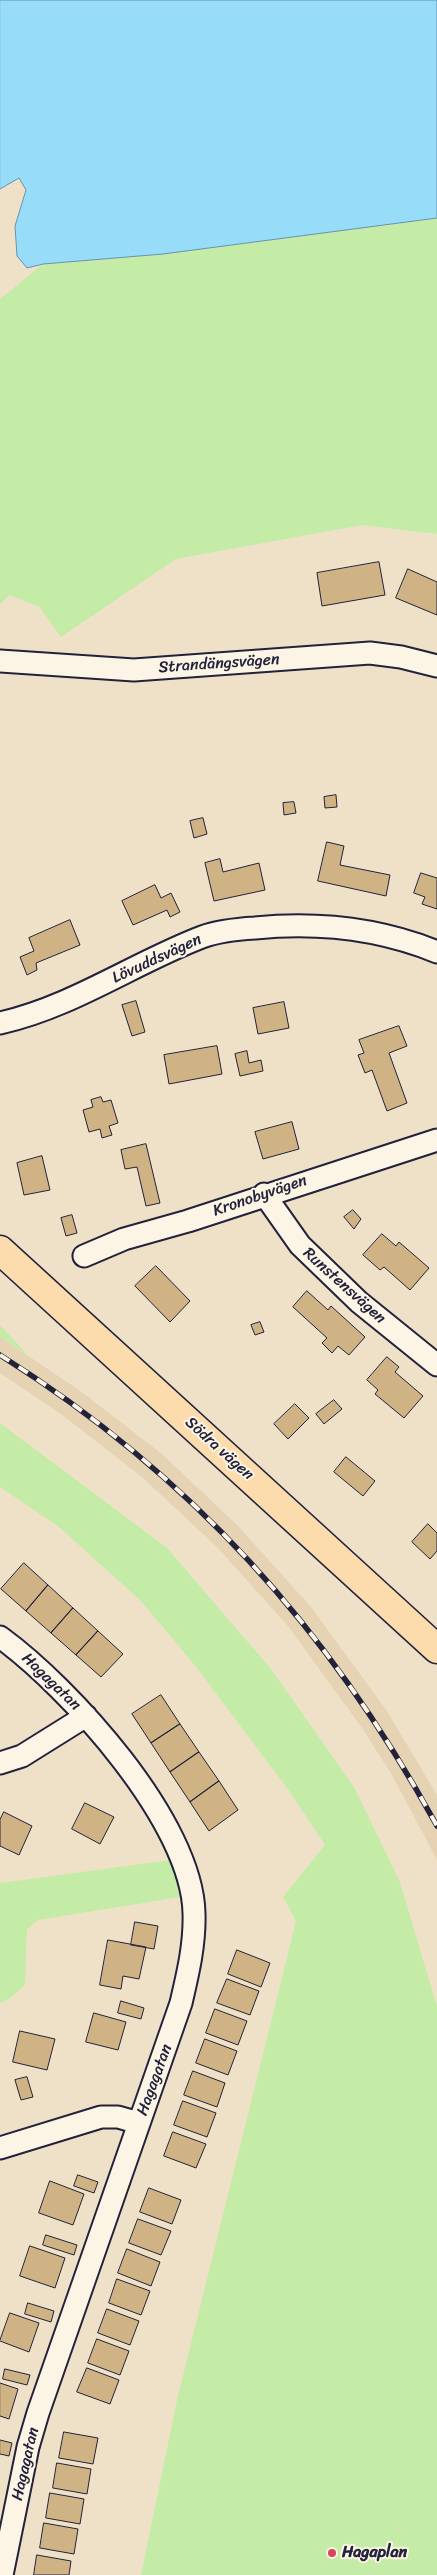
<!DOCTYPE html>
<meta charset="utf-8">
<style>
body{margin:0}
canvas{display:block;background:#eee1c8}
</style>
<canvas width="437" height="2575"></canvas>
<script>
const g = document.querySelector('canvas').getContext('2d');
g.lineJoin = 'round';
function fill(path, color) { g.fillStyle = color; g.fill(path, 'evenodd'); }
function strokePath(path, color, width, dash) { g.strokeStyle = color; g.lineWidth = width; g.lineCap = dash ? 'butt' : 'round'; g.setLineDash(dash || []); g.stroke(path); }
function drawText(font, color, halo, rows, align = 'center') {
  g.font = font + ' Sriracha,sans-serif'; g.lineWidth = 4; g.setLineDash([]); g.textBaseline = 'middle'; g.strokeStyle = halo; g.fillStyle = color; for (const [text, x, y, turn = 0] of rows) {
    g.save(); g.translate(x, y); g.rotate((+turn || 0) * Math.PI / 180); g.textAlign = isNaN(turn) ? turn : align; if (halo) g.strokeText(text, 0, 0); g.fillText(text, 0, 0); g.restore();
  }
}
fill(new Path2D(`
 M0 1337 79 1390 162 1454 238 1526 311 1607 387 1711 437 1795V1860L392 1775 362 1728 288 1626 217 1547 142 1477 61 1414 0 1373Z`), '#e5d3b4');
fill(new Path2D(`
 M437 218V534L362 525 176 559 61 637 39 607 10 595 0 604V299L43 264 163 254Z
 M0 1325 28 1355 0 1337Z
 M0 1423 167 1548 271 1669 354 1787 400 1882 437 2007V2575H141L177 2400 296 1921 283 1897 325 1845 290 1792 193 1663 140 1600 59 1527 0 1487Z
 M171 1860 180 1897 38 1920 27 1929 25 1985 9 1999 0 2003V1883Z`), '#c4eca7');
const water = new Path2D(`
 M0 0H437V218L163 254 43 264 27 268 17 256 15 226 26 190 19 178 0 189Z`);
fill(water, '#97dcf9');
strokePath(water, '#6892ad', 1);
const building = new Path2D(`
 M379 562 385 595 322 606 317 573Z
 M408 569 437 582V615L396 598Z
 M336 795 337 807 325 808 324 797Z
 M294 802 296 813 284 815 283 803Z
 M203 818 207 834 194 838 190 821Z
 M327 842 344 846 340 865 390 875 386 896 318 881Z
 M220 859 223 872 259 863 265 890 214 901 205 863Z
 M421 873 437 878V909L422 904 425 897 414 893Z
 M155 885 161 898 171 893 180 912 170 917 167 910 133 925 122 901Z
 M70 920 80 945 36 963 37 970 27 975 20 957 34 951 29 938Z
 M136 1001 145 1032 132 1036 122 1005Z
 M284 1002 289 1028 258 1034 253 1008Z
 M399 1026 407 1046 389 1053 407 1103 387 1111 372 1070 365 1073 358 1055 364 1053 359 1040Z
 M217 1046 222 1074 169 1084 164 1055Z
 M247 1051 249 1063 261 1060 263 1071 240 1076 235 1054Z
 M101 1097 103 1102 111 1100 118 1123 109 1126 112 1135 102 1138 100 1129 89 1132 83 1110 93 1107 91 1100Z
 M292 1122 299 1149 263 1159 255 1132Z
 M146 1144 160 1203 146 1206 137 1167 125 1169 121 1150Z
 M42 1156 50 1190 24 1195 17 1163Z
 M353 1210 361 1219 354 1229 344 1217Z
 M72 1215 77 1233 66 1236 61 1218Z
 M382 1234 396 1246 399 1242 429 1268 410 1290 384 1267 380 1270 363 1255Z
 M156 1266 190 1301 170 1322 135 1286Z
 M307 1291 328 1310 331 1306 365 1337 349 1355 338 1346 332 1353 322 1343 327 1338 293 1307Z
 M260 1322 264 1332 255 1335 251 1325Z
 M387 1357 399 1367 395 1372 423 1396 404 1418 375 1394 378 1390 367 1380Z
 M334 1400 342 1409 324 1424 316 1414Z
 M295 1404 309 1418 288 1439 274 1424Z
 M346 1457 375 1481 363 1496 334 1472Z
 M428 1524 437 1533V1551L430 1559 412 1542Z
 M24 1563 48 1585 26 1611 1 1589Z
 M48 1585 73 1608 51 1633 26 1611Z
 M73 1608 98 1631 76 1655 51 1633Z
 M98 1631 123 1654 101 1677 76 1655Z
 M161 1695 180 1724 151 1743 132 1714Z
 M180 1724 199 1752 170 1772 151 1743Z
 M199 1752 219 1781 190 1802 170 1772Z
 M219 1781 238 1810 209 1831 190 1802Z
 M85 1803 114 1817 100 1844 72 1829Z
 M4 1812 32 1826 19 1855 0 1846V1820Z
 M135 1922 158 1926 154 1949 131 1945Z
 M108 1940 146 1947 139 1979 123 1976 121 1989 100 1985Z
 M237 1950 270 1963 261 1987 228 1974Z
 M227 1979 259 1991 250 2015 217 2003Z
 M121 2001 144 2008 141 2019 118 2013Z
 M215 2009 247 2021 238 2045 206 2033Z
 M94 2013 126 2022 118 2050 86 2042Z
 M20 2031 55 2039 47 2070 13 2062Z
 M205 2039 237 2051 228 2075 196 2063Z
 M193 2071 225 2083 217 2107 184 2095Z
 M27 2077 33 2097 21 2100 15 2080Z
 M183 2101 216 2113 207 2137 174 2125Z
 M173 2132 206 2144 196 2168 164 2156Z
 M78 2175 98 2182 94 2193 74 2186Z
 M50 2181 84 2194 73 2225 39 2213Z
 M149 2188 181 2200 172 2224 140 2212Z
 M138 2219 171 2231 161 2255 129 2243Z
 M46 2235 77 2245 74 2255 43 2245Z
 M30 2246 65 2258 55 2288 20 2276Z
 M127 2249 160 2262 151 2286 118 2273Z
 M117 2279 150 2291 141 2315 109 2303Z
 M28 2303 54 2311 51 2322 25 2314Z
 M107 2309 139 2321 130 2345 98 2333Z
 M10 2313 39 2323 29 2352 0 2341Z
 M97 2339 129 2351 120 2375 88 2363Z
 M87 2368 119 2380 110 2404 77 2392Z
 M5 2369 30 2375 27 2385 3 2379Z
 M0 2383 18 2389 9 2419 0 2416Z
 M64 2432 98 2438 93 2464 59 2458Z
 M0 2440 12 2443 9 2456 0 2454Z
 M57 2463 91 2469 87 2494 53 2488Z
 M50 2493 84 2499 80 2524 46 2518Z
 M44 2523 78 2529 74 2554 40 2548Z
 M37 2555 71 2561 69 2575H34Z`);
fill(building, '#cfb384');
strokePath(building, '#22223b', 1);
const minor = new Path2D(`
 M0 661 134 670 370 653 401 657 437 666
 M0 1023C72 1007 134 963 202 937 218 931 238 929 255 928 317 922 378 928 437 952
 M264 1194 300 1245 359 1302 437 1365
 M84 1256 124 1239 188 1221 437 1140
 M0 1637C70 1688 192 1822 194 1913 195 1944 188 1973 181 2003L38 2413 28 2447 2 2575
 M0 1763 22 1756 86 1716
 M0 2148 101 2117H118L139 2123`);
const trunk = new Path2D(`
 M0 1250 437 1649`);
strokePath(minor, '#22223b', 25);
strokePath(trunk, '#22223b', 31);
strokePath(minor, '#fcf5e5', 21);
strokePath(trunk, '#fcdcac', 28);
const rail = new Path2D(`
 M0 1355C191 1475 329 1629 437 1826`);
strokePath(rail, '#22223b', 5.5);
strokePath(rail, '#fcf5e5', 4, [11]);
for (const [x, y, r, color] of [
 [332,2553,5,"#d1495b"]
]) { const dot = new Path2D(); dot.arc(x, y, r, 0, 2 * Math.PI); g.fillStyle = color; g.fill(dot); strokePath(dot, '#fcf5e5', 2); }
drawText('16px', '#22223b', '#fcf5e5', [
 ["Strandängsvägen",219,664,-4],
 ["Lövuddsvägen",157,959,-25],
 ["Kronobyvägen",260,1196,-19],
 ["Runstensvägen",344,1286,42],
 ["Södra vägen",219,1449,42],
 ["Hagagatan",51,1682,44],
 ["Hagagatan",155,2080,-70],
 ["Hagagatan",26,2464,-77]
]);
drawText('bold 16px', '#22223b', '#fcf5e5', [
 ["Hagaplan",342,2553]
], 'left');
</script>
